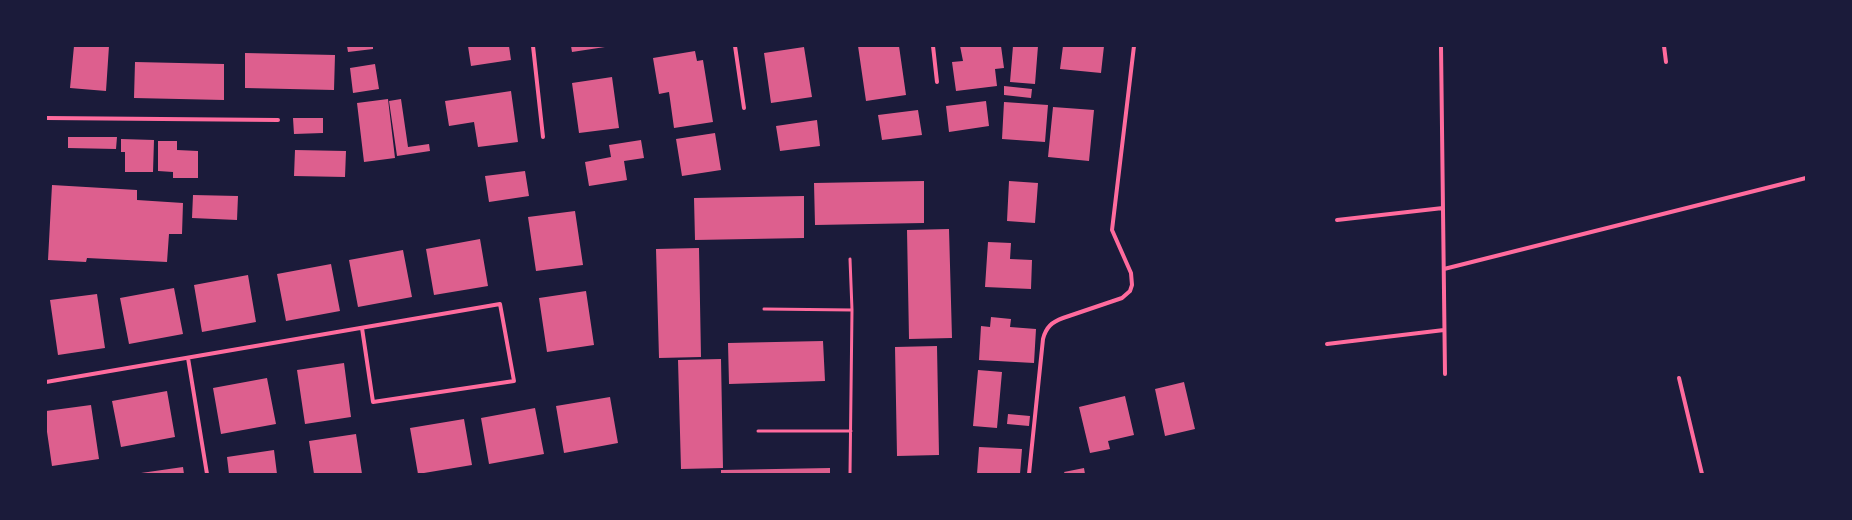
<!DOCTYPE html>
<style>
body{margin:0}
#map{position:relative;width:1852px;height:520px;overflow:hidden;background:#1b1b3a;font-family:Poppins,sans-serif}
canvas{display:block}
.frame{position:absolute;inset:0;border:47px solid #1b1b3a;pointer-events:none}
</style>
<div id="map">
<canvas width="1852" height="520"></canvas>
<div class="frame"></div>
</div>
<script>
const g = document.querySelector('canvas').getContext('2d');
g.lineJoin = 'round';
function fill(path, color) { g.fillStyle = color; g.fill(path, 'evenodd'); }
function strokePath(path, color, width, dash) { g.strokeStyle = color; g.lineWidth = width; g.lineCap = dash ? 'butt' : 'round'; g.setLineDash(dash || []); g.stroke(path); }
fill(new Path2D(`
 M74 46H109L106 91 70 88Z
 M347 46H373V49L348 52Z
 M468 46H509L511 60 471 66Z
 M571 46H605V47L572 52Z
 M858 46H899L906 95 866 101Z
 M960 46H1001L1004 68 995 69 997 86 956 91 952 62 963 61Z
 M1013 46H1038L1035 84 1010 82Z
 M1063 46H1104L1101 73 1060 69Z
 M804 47 812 97 771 103 764 53Z
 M695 51 697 61 703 60 713 122 674 128 669 92 659 94 653 58Z
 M245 53 335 55 334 90 245 88Z
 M135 62 224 64V100L134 98Z
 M375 64 379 89 353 93 350 68Z
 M612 77 619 128 579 133 572 83Z
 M1004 86 1032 89 1031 98 1004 95Z
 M511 91 518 142 478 147 474 122 449 126 445 101Z
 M388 99 395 158 364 162 357 103Z
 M401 99 408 147 429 144 430 151 397 156 389 101Z
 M986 101 989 126 949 132 946 106Z
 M1004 102 1048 105 1045 142 1002 139Z
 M1053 107 1094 110 1089 161 1048 157Z
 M918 110 922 135 882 140 878 115Z
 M293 118H323V133L294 134Z
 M817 120 820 146 780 151 776 126Z
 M715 133 721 170 682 176 676 139Z
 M68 137H117L116 149 68 148Z
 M121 139 154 140 153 172H125V152H121Z
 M641 140 644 158 624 161 627 180 589 186 585 162 611 157 609 145Z
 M158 141H177V150L198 151V178H173V172L158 171Z
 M295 150 346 151 345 177 294 176Z
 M525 171 529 196 489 202 485 176Z
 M924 181V223L815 225 814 183Z
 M1009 181 1038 183 1035 223 1007 221Z
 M52 185 137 190V200L183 203 182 234H169L167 262 87 258 86 262 48 260Z
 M193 195 238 196 237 220 192 218Z
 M804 196V238L695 240 694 198Z
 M575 211 583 265 536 271 528 217Z
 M949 229 952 338 909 339 907 230Z
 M480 239 488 286 434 295 426 249Z
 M988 242 1011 243 1010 259 1032 260 1031 289 985 287Z
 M699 248 701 357 659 358 656 249Z
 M403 250 412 297 358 307 349 260Z
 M331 264 340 311 286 321 277 274Z
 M248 275 256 322 202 332 194 285Z
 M174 288 183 334 129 344 120 298Z
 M586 291 594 345 547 352 539 298Z
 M97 294 105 348 58 355 50 300Z
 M991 317 1011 319 1010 327 1036 329 1034 363 979 360 981 326 990 327Z
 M823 341 825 381 729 384 728 343Z
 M937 346 939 455 897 456 895 347Z
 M721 359 723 468 681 469 678 360Z
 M344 363 351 417 305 424 297 370Z
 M978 370 1002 372 997 428 973 426Z
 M267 378 276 424 221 434 213 388Z
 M1184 382 1195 429 1165 436 1155 389Z
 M167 391 175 437 121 447 112 401Z
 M1125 396 1134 435 1108 441 1110 449 1090 453 1079 407Z
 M610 397 618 443 564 453 556 406Z
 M91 405 99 459 52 466 46 425V411Z
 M535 408 544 454 489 464 481 418Z
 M1008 414 1030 416 1029 426 1007 424Z
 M464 419 472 465 418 474 410 428Z
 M356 434 362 474H314L309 441Z
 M979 447 1022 449 1020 474H977Z
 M274 450 277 474H229L227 457Z
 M183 467 184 474H141V473Z
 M830 468V474H721V470Z
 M1084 468 1085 474H1065L1064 472Z`), '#dd5f8e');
strokePath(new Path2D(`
 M850 259 852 310
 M764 309 852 310 850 474
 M758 431H851`), '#ff6b9d', 3);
strokePath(new Path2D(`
 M533 46 543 137
 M735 46 744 108
 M933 46 937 82
 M1441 46 1445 374
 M1664 46 1666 62
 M46 118 278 120
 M1337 220 1443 208
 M1444 269 1806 178
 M1327 344 1444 330
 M188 358 207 474
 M1679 378 1702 474
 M46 382 500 304 514 381 373 402 362 328
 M1029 474 1043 339C1046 327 1052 322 1063 318L1122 298 1130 291 1132 285 1131 273 1112 230 1134 46`), '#ff6b9d', 4);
</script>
